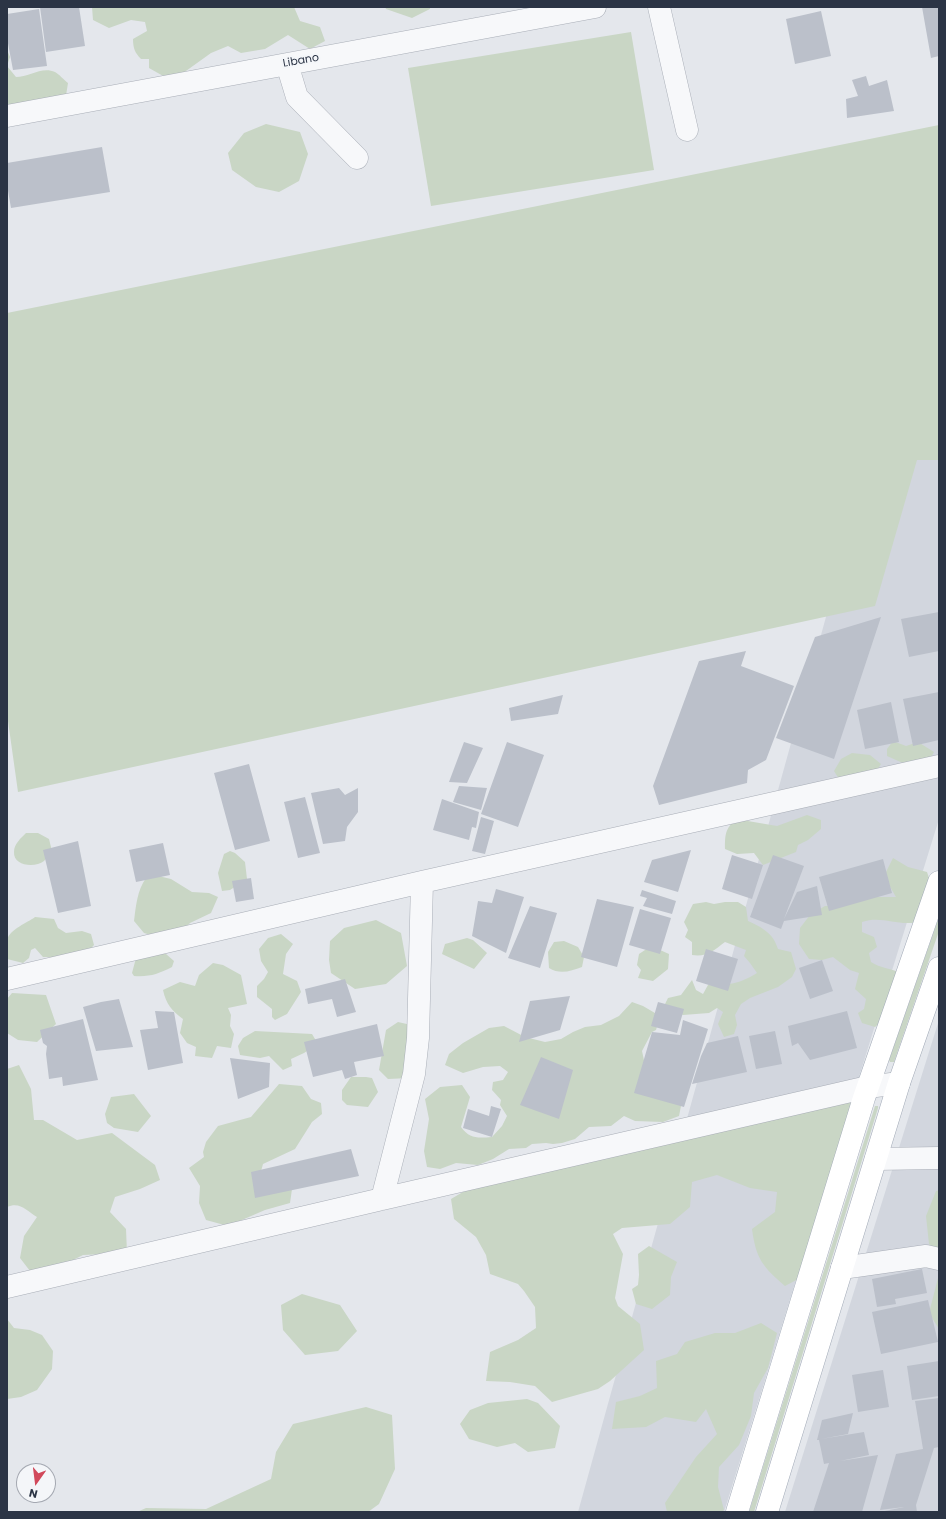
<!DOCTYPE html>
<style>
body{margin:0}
#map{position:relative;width:946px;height:1519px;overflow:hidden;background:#e4e7ec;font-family:Poppins,sans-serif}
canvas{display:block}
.frame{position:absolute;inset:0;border:8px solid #2b3445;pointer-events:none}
.north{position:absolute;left:16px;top:1463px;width:40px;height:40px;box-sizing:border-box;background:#f4f6f9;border:1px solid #a4a8b1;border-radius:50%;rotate:194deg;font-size:11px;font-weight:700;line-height:16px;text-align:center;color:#2b3445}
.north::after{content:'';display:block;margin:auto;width:14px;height:18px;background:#d1495b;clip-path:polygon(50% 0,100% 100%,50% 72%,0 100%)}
</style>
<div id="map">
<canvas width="946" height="1519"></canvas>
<div class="frame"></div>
<div class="north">N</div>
</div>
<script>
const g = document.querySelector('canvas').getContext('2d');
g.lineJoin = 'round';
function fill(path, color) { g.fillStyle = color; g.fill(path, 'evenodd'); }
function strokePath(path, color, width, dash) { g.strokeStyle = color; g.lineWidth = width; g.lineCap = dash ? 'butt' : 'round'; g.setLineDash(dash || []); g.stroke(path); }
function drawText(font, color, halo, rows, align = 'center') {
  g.font = font + ' Poppins,sans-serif'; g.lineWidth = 4; g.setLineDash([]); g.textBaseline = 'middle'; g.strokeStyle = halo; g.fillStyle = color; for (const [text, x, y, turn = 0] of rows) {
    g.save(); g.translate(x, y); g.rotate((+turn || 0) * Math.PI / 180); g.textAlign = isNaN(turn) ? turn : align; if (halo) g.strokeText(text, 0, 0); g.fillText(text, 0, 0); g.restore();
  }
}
fill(new Path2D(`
 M939 209V819L724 1512H578Z
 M939 1020V1512H785Z`), '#d2d6de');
fill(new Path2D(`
 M92 7H294L300 21 320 27 325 41 310 49 288 35 265 49 241 53 228 46 211 53 172 81 149 68V59H141C135 53 133 48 133 39L147 31 145 22 131 20 109 28 93 20Z
 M385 7H430V9L412 18 386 9Z
 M631 32 654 170 431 206 408 68Z
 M7 50 10 57 7 66 16 77C29 77 42 66 55 72 59 74 64 80 68 83L65 102 7 123Z
 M266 124 300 132 308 154 299 181 279 192 256 187 232 170 228 153 244 133Z
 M939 125V460H917L875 606 18 792 7 714V313Z
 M893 741 906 746 918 742 934 752 928 763 905 764 887 756V749Z
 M852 753 870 755 881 764 874 775 839 779 834 771 841 759Z
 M807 815 821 820V829L808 840 798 845 796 852 763 865 754 853 737 854 725 849C725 835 725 829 736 819L777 826Z
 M26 833H38L49 839 52 851C49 854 47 858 44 861 35 868 13 866 14 852 14 844 21 838 26 833Z
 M230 851 235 853 245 862 247 879 230 890 222 891 218 873 224 854Z
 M893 858 908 867 927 872 931 884 924 921C919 922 915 923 911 923 893 924 880 916 862 922V932L874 937 877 947 869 953 871 962C880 968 892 969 902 973L886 1018 875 1027 862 1023 858 1013 864 1009 866 999 855 989 859 973 850 970 833 957 822 960 809 959 799 944 800 928 810 915 825 906H842L859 897H896L884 876Z
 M154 875 171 879 192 892 209 893 218 897 211 913 190 923 180 933 162 938 144 933 134 921C136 906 137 891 146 878Z
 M706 902 714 904 725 902H738L746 907 748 921C763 928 773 933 778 949L791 952 796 969 792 977 778 987 750 998 741 1004 735 1015 737 1025 734 1034 724 1037 718 1024 723 1012 717 1008 709 1013 683 1015 663 1008 668 998 681 995 692 980 696 990 703 994 708 985C729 985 739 984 757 973L750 963 744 956 746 950 725 942C713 951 707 957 692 955V942L685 937 688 930 684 922 693 904Z
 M35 917 54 919 58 928 66 933 82 931 91 934 94 945 86 954 53 957H43L35 948 31 950 29 958 23 963 7 959C7 953 6 945 7 940 10 929 27 923 35 917Z
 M939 917V931L894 1062H890L889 1060Z
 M376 920 401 933 407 966 386 984 355 989 331 973 329 960 330 941 344 928Z
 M281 934 293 944 286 954 283 974 297 981 301 992 287 1014 275 1020 272 1017V1009L257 997V986L264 979 268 972 261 961 259 949 268 938Z
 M467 938 473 940 487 953 474 969 442 954 445 944Z
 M564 941 578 947 584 957 582 967C571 971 560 975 549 968L548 952 554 942Z
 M651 946 669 954 668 969 653 981 638 978 641 970 637 965 639 954Z
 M160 953 166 954 174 961 172 967C158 974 150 977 134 976L132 973 136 958Z
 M213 963 223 965 241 975 247 1004 228 1008 231 1015 230 1026 234 1034 231 1048 217 1046 212 1058 195 1056 196 1047 187 1043 180 1033 183 1019C172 1011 166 1004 163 990L180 982 195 986 199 975Z
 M12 993 46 995 56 1024 37 1042 18 1040 7 1033V999Z
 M632 1002 643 1006 660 1016 656 1030 652 1032 642 1051 645 1065 682 1101 679 1116 663 1122 635 1121 624 1116 611 1126 589 1127 575 1139 562 1143 553 1144 546 1143 532 1144 526 1148 509 1149 493 1159 478 1165 456 1163 440 1169 427 1167 424 1151 429 1119 425 1099 440 1087 462 1085 470 1097 461 1127C470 1139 477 1138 492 1137L502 1126 507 1116 500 1105 501 1100 492 1090 493 1082 503 1080 508 1072 500 1066 483 1067 463 1073 445 1065 449 1054 463 1043 489 1028 504 1026 525 1037 545 1042 561 1039 573 1032 585 1027 601 1025 619 1016Z
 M398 1022 420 1027 409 1078 388 1079 379 1070 386 1030Z
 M255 1031 312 1034 318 1044 304 1053 291 1059 292 1066 283 1070 269 1056 260 1058 240 1055 238 1046 243 1038Z
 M19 1065 31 1089 34 1120H43L77 1140 112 1133 155 1165 160 1180 140 1189 115 1197 110 1212 126 1229 127 1253 83 1255 69 1262 30 1271 20 1258 24 1236 37 1217C27 1211 20 1201 7 1207V1069Z
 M351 1077H366L372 1078 378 1092 368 1107 347 1105 342 1100V1090Z
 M279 1084 302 1086 311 1099 321 1103 322 1114 312 1122 295 1149 263 1164 260 1175 293 1182 290 1203 265 1210 228 1226 206 1220 199 1203 200 1186 189 1168 204 1157 203 1152 206 1142 218 1126 251 1117Z
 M134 1094 151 1116 138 1132 114 1128 107 1123 105 1114 111 1097Z
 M848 1094 858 1119 804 1276 785 1286C763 1267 756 1259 752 1229L775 1212 777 1192 750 1188 717 1175 692 1182 690 1207 670 1224 622 1228 613 1234 623 1254 615 1298 618 1306 640 1324 644 1350 610 1381 598 1389 552 1402 535 1386 510 1382 486 1381 490 1352 518 1340 536 1328 535 1307 524 1291 518 1284 490 1274 486 1255 476 1237 454 1219 451 1199 473 1186Z
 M875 1106H878V1108L754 1512H749Z
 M939 1190V1255L929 1244 926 1216 936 1191Z
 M649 1246 677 1262 671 1277 670 1295 652 1309 636 1304 632 1289 638 1285 639 1275 638 1254Z
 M939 1274V1329L929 1313Z
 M302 1294 340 1305 357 1331 338 1351 305 1355 283 1330 281 1305Z
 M7 1319 14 1328 30 1330 42 1335 53 1351 52 1369 37 1390 21 1397 7 1399Z
 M761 1323 777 1333 768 1368 754 1393 751 1416 739 1445 719 1467 718 1487 724 1510 722 1512H667L665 1503 696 1457 717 1434 706 1409 696 1422 665 1417 646 1427 612 1429 616 1402 640 1396 657 1388 656 1361 677 1354 685 1342 715 1333H735Z
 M527 1399 538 1403 560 1426 555 1448 528 1452 515 1443 497 1447 469 1439 460 1424 470 1410 488 1403Z
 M366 1407 392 1415 395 1469 379 1504 368 1512H137L146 1508 206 1509 271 1479 276 1452 293 1424Z`), '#c9d6c5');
fill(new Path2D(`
 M40 7H79L85 46 46 52Z
 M922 7H939V56L931 58Z
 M39 9 47 66 13 70 7 38V14Z
 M821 11 831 56 795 64 786 19Z
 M866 76 869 86 887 80 894 111 847 118 846 99 858 96 852 80Z
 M102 147 110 192 11 208 7 185V163Z
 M939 612V651L909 657 901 619Z
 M881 617 834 759 776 738 815 637Z
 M746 651 741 666 794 686 766 760 748 770 747 783 659 805 653 786 699 661Z
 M939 692V740L913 746 903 699Z
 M563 695 558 714 511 721 509 708Z
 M891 702 899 742 865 749 857 710Z
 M464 742 483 748 467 783 449 782Z
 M507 742 544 755 518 827 481 814Z
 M249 764 270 841 235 850 214 773Z
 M459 786 487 788 481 810 453 802Z
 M339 788 345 795 358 788V812L347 827 345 841 323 844 311 793Z
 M305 797 320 853 298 858 284 802Z
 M442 799 479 812 476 828 472 827 469 840 433 830Z
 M481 817 494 821 485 854 472 851Z
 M78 841 91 906 58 913 43 850Z
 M163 843 170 875 136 882 129 850Z
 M691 850 678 892 644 882 652 860Z
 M732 855 763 865 752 899 722 889Z
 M773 855 804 866 784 919 797 892 817 886 822 915 784 921 781 929 750 917Z
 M883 859 892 893 829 911 819 877Z
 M251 878 254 899 236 902 232 881Z
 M496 889 524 897 506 953 472 936 478 901 492 903Z
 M642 890 676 901 672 914 643 906 647 898 640 896Z
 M597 899 634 907 617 967 581 957Z
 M530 906 557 913 540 968 508 958Z
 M640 909 671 918 660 954 629 945Z
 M706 949 738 959 728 991 696 981Z
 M822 960 833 991 810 999 799 968Z
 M345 979 356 1012 337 1017 332 999 308 1004 305 989Z
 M570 996 560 1030 519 1042 530 1001Z
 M119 999 133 1047 96 1051 83 1007 101 1002Z
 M658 1002 684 1009 677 1033 651 1026Z
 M155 1011 174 1012 183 1063 148 1070 140 1030 158 1028Z
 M847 1011 857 1048 810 1060 798 1043 792 1046 788 1026Z
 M83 1019 98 1080 63 1086 62 1077 49 1079 46 1054 47 1046 43 1043 40 1030Z
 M683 1020 708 1029 684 1107 634 1093 652 1032 680 1035Z
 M377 1024 384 1056 354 1062 357 1075 345 1079 342 1070 313 1077 304 1042Z
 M775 1031 782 1064 756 1069 749 1036Z
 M738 1036 747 1072 692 1084 701 1056 707 1043Z
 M541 1057 573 1070 559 1119 520 1105Z
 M230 1058 270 1063 269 1087 238 1099Z
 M491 1106 501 1109 492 1137 463 1128 468 1109 489 1116Z
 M351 1149 359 1176 255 1198 251 1172Z
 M922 1269 927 1293 895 1299 896 1304 877 1307 872 1279Z
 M928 1300 938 1342 881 1354 872 1312Z
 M939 1361V1396L912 1400 907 1366Z
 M883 1370 889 1407 858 1412 852 1375Z
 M939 1398V1447L934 1448 916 1505 917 1512H880L904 1507 880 1510 896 1454 923 1449 915 1401Z
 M853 1413 848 1434 821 1439 864 1432 869 1455 840 1461 878 1455 862 1512H813L829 1463 824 1464 819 1440H817L822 1420Z`), '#bbc0ca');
const minor = new Path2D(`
 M659 7 687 130
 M287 64 297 97 357 158
 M7 116 595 7
 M7 979 422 882 939 766
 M876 1159 939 1158
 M382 1199 414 1074 418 1038 422 882
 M842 1268 926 1256 939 1259
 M7 1287 382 1199 868 1087 899 1083`);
const major = new Path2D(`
 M737 1512 864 1098 939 882
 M767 1512 899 1083 939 968`);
strokePath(minor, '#a9aeb7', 23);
strokePath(major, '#a3abb8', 23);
strokePath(minor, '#f7f8fa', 22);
strokePath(major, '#fff', 22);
drawText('11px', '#2b3445', '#f4f6f9', [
 ["Libano",301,61,-10]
]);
</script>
